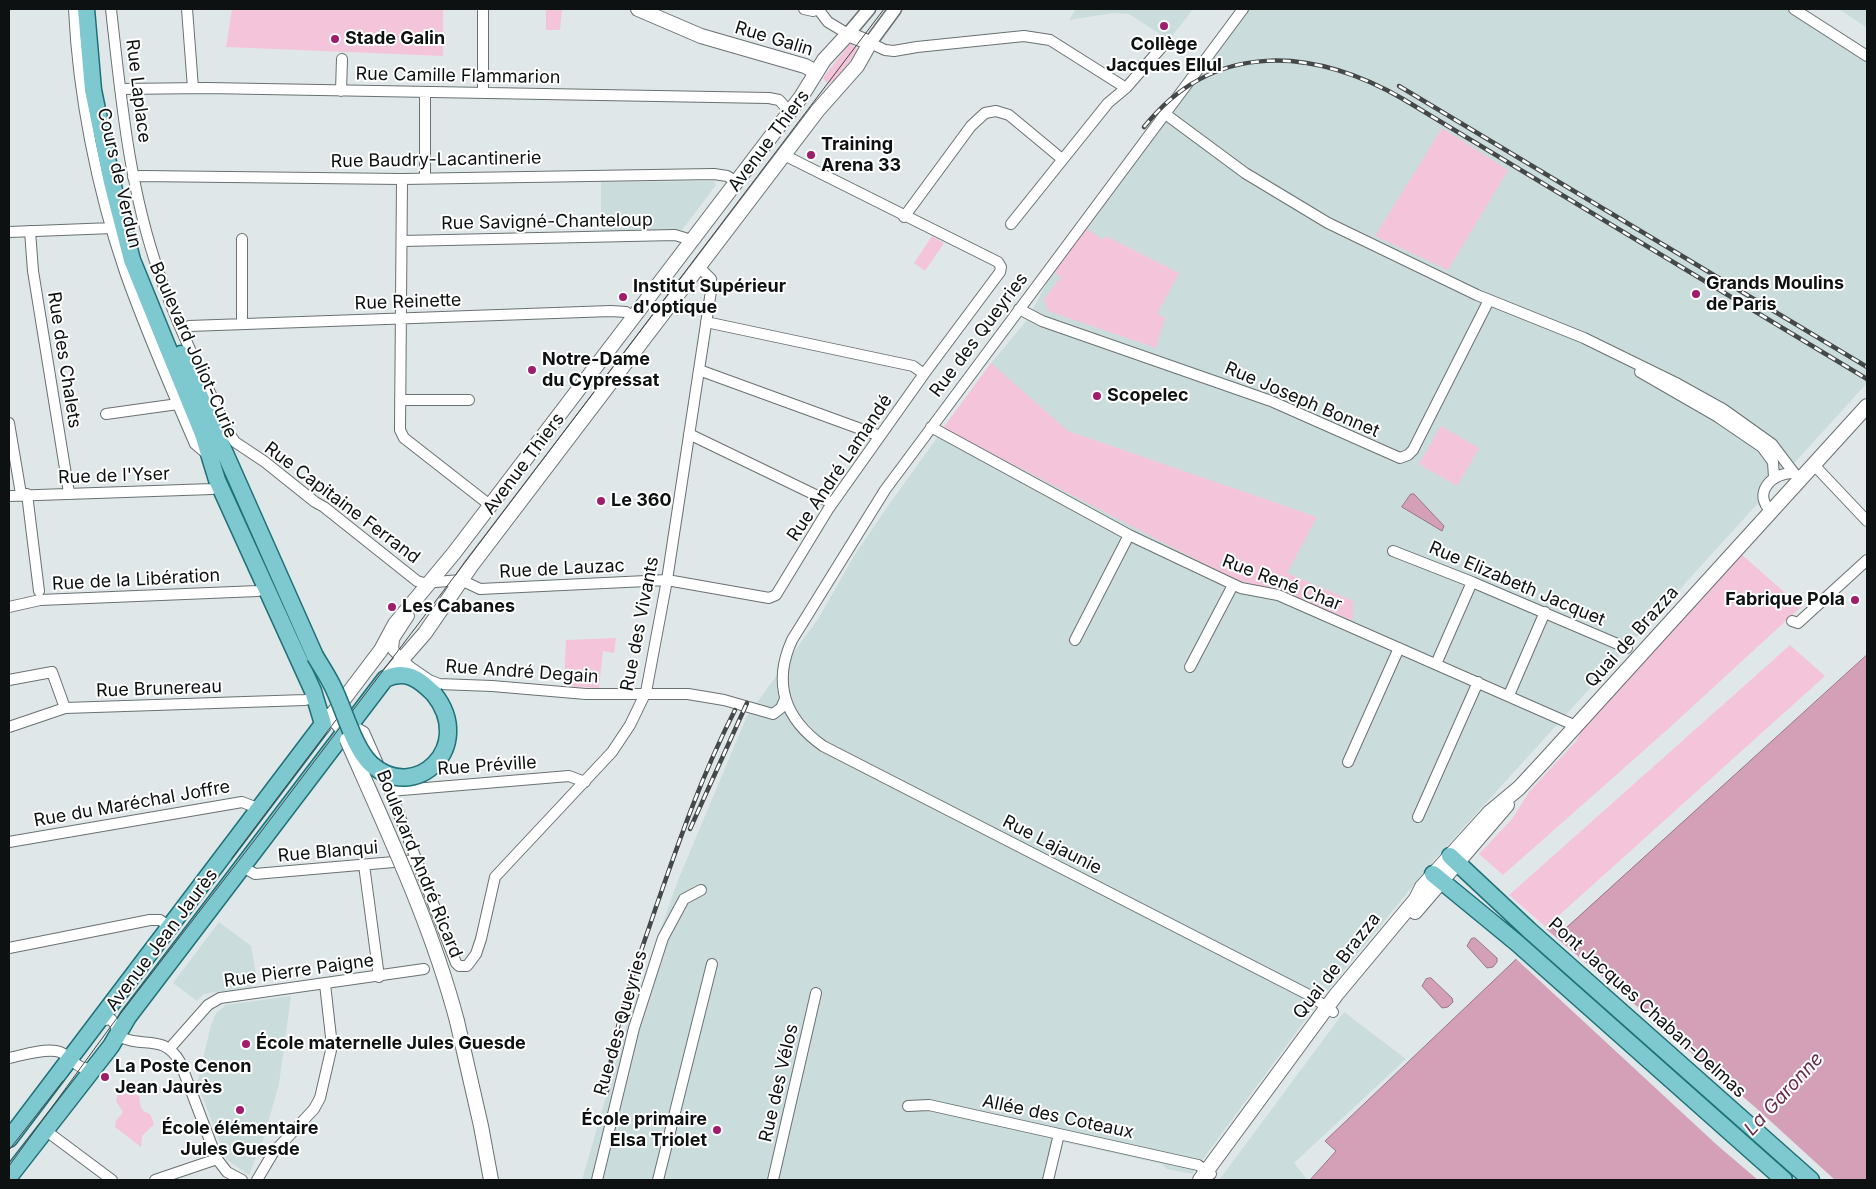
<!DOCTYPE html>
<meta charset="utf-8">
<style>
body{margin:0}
#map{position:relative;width:1876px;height:1189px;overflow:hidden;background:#e0e7e8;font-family:Inter,sans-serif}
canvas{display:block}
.frame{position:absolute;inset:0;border:10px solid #0e1111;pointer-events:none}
</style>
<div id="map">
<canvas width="1876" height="1189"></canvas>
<div class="frame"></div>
</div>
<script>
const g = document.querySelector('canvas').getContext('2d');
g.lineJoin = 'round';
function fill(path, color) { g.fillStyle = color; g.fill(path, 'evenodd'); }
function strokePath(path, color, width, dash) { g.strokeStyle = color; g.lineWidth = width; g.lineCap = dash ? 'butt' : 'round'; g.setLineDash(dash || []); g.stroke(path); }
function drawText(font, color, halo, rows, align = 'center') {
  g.font = font + ' Inter,sans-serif'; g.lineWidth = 4; g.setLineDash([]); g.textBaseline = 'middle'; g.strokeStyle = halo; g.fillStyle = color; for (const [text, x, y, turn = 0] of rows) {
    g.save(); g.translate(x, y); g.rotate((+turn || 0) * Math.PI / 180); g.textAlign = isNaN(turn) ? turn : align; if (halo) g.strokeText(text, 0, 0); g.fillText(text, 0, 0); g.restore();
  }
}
fill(new Path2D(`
 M1076 9H1193L1169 40 1129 14 1113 13 1069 20Z
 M1249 9H1787L1867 62V383L1435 859 1323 996 1192 1174 1167 1169 1162 1164 1054 1140 1044 1180H582L625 1030 678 880 747 716 818 619 854 556 885 510 991 363 1027 320 1053 271Z
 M1838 9H1867V28L1839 9Z
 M714 181 716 185 682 230 601 231V182Z
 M219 922 251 946 256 974 250 975 252 987 204 994 197 1001 173 983Z
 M291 996 279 1084 264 1137 249 1175 227 1160 197 1083 211 1025 216 1013 226 1005Z
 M1344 1012 1406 1059 1294 1163 1306 1178 1305 1180H1219Z`), '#cbdcdd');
fill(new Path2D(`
 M232 9H443V56L226 47Z
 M546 9H562L560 30H546Z
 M850 43 857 49C851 59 839 83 827 83L823 78Z
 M1442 128 1508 170 1448 270 1375 236Z
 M1086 228 1103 240 1106 236 1110 238 1179 273 1157 314 1165 318 1156 348 1048 311 1044 299 1061 277 1053 271Z
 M932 236 944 243 925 271 914 263Z
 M991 363 1068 431 1317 517 1287 573 1353 601V621L1281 590 1246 583 1220 572 943 428Z
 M1441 426 1479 448 1457 486 1419 464Z
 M1741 554 1801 607 1667 730 1503 875 1479 854 1512 819 1529 792 1577 740 1581 731Z
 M616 638 614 653 603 651 599 688 564 686 566 640Z
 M1790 645 1825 676 1546 927 1509 895Z
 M124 1089 139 1096C141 1107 139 1110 150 1114L154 1124 142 1136 141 1147 115 1127 116 1121 123 1112 116 1101 118 1092Z`), '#f4c5da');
const water = new Path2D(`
 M1411 494H1414L1444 526 1442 531 1402 507Z
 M1867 655V1180H1310L1336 1151 1325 1141 1551 926 1559 934Z
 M1475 938 1497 958V962L1493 967 1487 968 1467 946 1471 939Z
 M1431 978 1452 998 1453 1002 1448 1007 1442 1008 1422 986 1426 979Z`);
fill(water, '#d3a0b8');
strokePath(water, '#987586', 1);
fill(new Path2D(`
 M1545 928 1755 1107 1835 1180H1758L1717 1145 1514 957Z`), '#e0e7e8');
const minor = new Path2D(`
 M74 9C78 95 97 190 125 272 145 329 171 389 195 444L208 455
 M111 9C121 98 129 188 159 273 178 328 205 381 229 433L235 442 265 462 315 502 324 507 417 581 423 583 461 580 480 589 667 580 769 598 776 595 829 508 924 374 1000 272 1001 267 998 262 784 155
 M187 9 193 88
 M804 9 813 11 818 9
 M818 9 828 22 848 34 846 38
 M1243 9 885 490 792 640C772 684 785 719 823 746L1311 996 1333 1012
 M1794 9 1867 56
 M870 43 885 50 894 51 917 47 1024 36 1050 40 1126 88 1108 103 1011 224
 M1126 88 1167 41
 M120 89 207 88 769 98 779 100 790 112
 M341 91 342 59
 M425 93V178
 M483 93V9
 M1164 113 1245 173 1328 223 1477 295 1584 338 1678 384 1723 409 1772 444 1794 473
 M133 177 141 176 402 179 714 174 727 176 737 182
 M402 179 400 430 404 438 491 506
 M904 217 971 126 985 113 996 111 1009 115 1062 159
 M30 231 33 271 69 493
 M9 232 113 228
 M402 241 675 235 685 238 690 243
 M1019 309 1042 321 1271 401 1400 458 1408 455 1413 450 1489 300
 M706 322 913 366 924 374
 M242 324V239
 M182 329 189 326 611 311 626 312 634 317
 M699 370 880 436
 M1640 372 1718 417 1762 447 1773 462 1774 477
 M400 400H469
 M106 414 178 404
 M9 423 21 494
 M931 427 1129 535 1241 588 1278 595 1576 726
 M689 434 832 503
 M1814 465 1867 521
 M27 494 39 591
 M9 496 212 489 219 486
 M1772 512C1751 494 1772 472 1794 473L1796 475
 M1393 551 1472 582 1627 648
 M9 607 40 600 258 591 265 588
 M409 616 394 639 393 650 410 667 429 680 439 684 492 686 586 694H688L724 700 773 714 781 708 785 699
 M1792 621 1798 623 1867 560
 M1075 640 1129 535
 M1436 664 1472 582
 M1190 667 1233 585
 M9 680 52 672 65 708
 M1509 695 1545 612
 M327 714 339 728H357L364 732 390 791 456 963 459 966H467L476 954 481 939 495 877 612 752 630 725 646 692 667 580 711 291V279L699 267
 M9 727 65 708 305 700 313 698
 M1348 762 1399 648
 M390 791 569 776 585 782
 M1418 817 1478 682
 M9 842 242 802 260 809
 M364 865 379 977
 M243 867 255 874 417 860
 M9 948 150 920H160L170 927
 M97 1021 111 1019 116 1026 117 1035C141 1050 163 1032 180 1062L217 1159 227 1172 242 1180
 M170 1048 208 1005 220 998 424 969
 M9 1058C23 1055 41 1049 56 1051 72 1053 76 1074 94 1067
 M908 1106 929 1105 1198 1165 1211 1174
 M45 1130 112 1180
 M155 1180 217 1159
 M257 1180 273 1153 314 1109 320 1098 332 1046 325 984
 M597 1180 634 1028 663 938 684 899 701 890
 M658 1180 712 964
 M773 1180 816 993
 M1048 1180 1059 1134`);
const tertiary = new Path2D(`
 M848 34 869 9
 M870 43 895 9`);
const secondary = new Path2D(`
 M638 9 701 36 805 66 816 72
 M322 728 381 650 395 624 454 553 801 97 824 60 848 34 870 43 857 66 818 110 471 566 425 633 385 679
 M1415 912 1507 805
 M457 1021 481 1126 491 1180
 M1200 1180 1336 995 1416 899 1422 887 1489 813 1519 788 1545 760 1867 406`);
const primary = new Path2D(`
 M181 354 315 656
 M1450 856 1529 930 1811 1180
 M1433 874 1517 943 1784 1180
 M9 1139 323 724 313 691 217 480 203 434 132 260 112 182 93 90 86 9
 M9 1177 111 1046 128 1017 385 679C406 669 419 679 434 694`);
strokePath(minor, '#6a7172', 12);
strokePath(tertiary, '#6a7172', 15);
strokePath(secondary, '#6a7172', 16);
strokePath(primary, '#1f7178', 19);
strokePath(minor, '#fff', 10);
strokePath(tertiary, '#fff', 12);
strokePath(secondary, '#fff', 14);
strokePath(primary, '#7ec9d0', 16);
strokePath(new Path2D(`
 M232 858 339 716
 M9 1150 63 1081
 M9 1166 114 1022 257 837 884 9`), '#444848', 1);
const rail = new Path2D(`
 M1399 86 1867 367
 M1144 127C1214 39 1314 48 1403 99L1867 379
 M690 829 747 703
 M607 1091C612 1028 636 967 656 907 679 841 703 772 735 710`);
strokePath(rail, '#444848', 4.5);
strokePath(rail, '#fff', 2.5, [8]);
const secondaryBridge = new Path2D(`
 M347 740C388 833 431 923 457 1021`);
const primaryBridge = new Path2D(`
 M315 656C321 666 327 675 332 685 344 708 353 747 371 764 415 804 476 747 434 694`);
strokePath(secondaryBridge, '#6a7172', 16, []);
strokePath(primaryBridge, '#1f7178', 19, []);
strokePath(secondaryBridge, '#fff', 14);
strokePath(primaryBridge, '#7ec9d0', 16);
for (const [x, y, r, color] of [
 [1164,26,5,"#a01c6c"],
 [335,39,5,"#a01c6c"],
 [811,155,5,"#a01c6c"],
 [1696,294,5,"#a01c6c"],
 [623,297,5,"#a01c6c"],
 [532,370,5,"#a01c6c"],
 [1097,396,5,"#a01c6c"],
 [601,501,5,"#a01c6c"],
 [1855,600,5,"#a01c6c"],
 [392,607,5,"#a01c6c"],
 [246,1044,5,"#a01c6c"],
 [105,1077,5,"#a01c6c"],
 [240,1110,5,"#a01c6c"],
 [717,1130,5,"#a01c6c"]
]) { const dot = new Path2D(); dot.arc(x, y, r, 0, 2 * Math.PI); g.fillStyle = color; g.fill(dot); strokePath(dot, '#fff', 2); }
drawText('bold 18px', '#0e1111', '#fff', [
 ["Stade Galin",345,39],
 ["Collège",1164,45,"center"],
 ["Jacques Ellul",1164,66,"center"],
 ["Training",821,145],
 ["Arena 33",821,166],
 ["Grands Moulins",1706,284],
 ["de Paris",1706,305],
 ["Institut Supérieur",633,287],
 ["d'optique",633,308],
 ["Notre-Dame",542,360],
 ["du Cypressat",542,381],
 ["Scopelec",1107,396],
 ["Le 360",611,501],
 ["Fabrique Pola",1845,600,"right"],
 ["Les Cabanes",402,607],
 ["École maternelle Jules Guesde",256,1044],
 ["La Poste Cenon",115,1067],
 ["Jean Jaurès",115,1088],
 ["École primaire",707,1120,"right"],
 ["Elsa Triolet",707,1141,"right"],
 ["École élémentaire",240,1129,"center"],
 ["Jules Guesde",240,1150,"center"]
], 'left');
drawText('18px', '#0e1111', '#fff', [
 ["Rue Galin",774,39,17],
 ["Rue Camille Flammarion",458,76,1],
 ["Rue Laplace",138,91,83],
 ["Avenue Thiers",769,141,-53],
 ["Rue Baudry-Lacantinerie",436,160,-1],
 ["Cours de Verdun",119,178,77],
 ["Rue Savigné-Chanteloup",547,222,-1],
 ["Rue Reinette",408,302,-2],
 ["Rue des Queyries",979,335,-53],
 ["Boulevard Joliot-Curie",193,350,66],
 ["Rue des Chalets",64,360,81],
 ["Rue Joseph Bonnet",1302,400,23],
 ["Avenue Thiers",524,464,-53],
 ["Rue André Lamandé",840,468,-56],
 ["Rue de l'Yser",114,476,-2],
 ["Rue Capitaine Ferrand",342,503,37],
 ["Rue de Lauzac",562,569,-3],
 ["Rue de la Libération",136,580,-3],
 ["Rue René Char",1282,583,21],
 ["Rue Elizabeth Jacquet",1517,584,23],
 ["Rue des Vivants",640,624,-79],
 ["Quai de Brazza",1632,637,-48],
 ["Rue André Degain",522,672,4],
 ["Rue Brunereau",159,689,-2],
 ["Rue Préville",487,766,-4],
 ["Rue du Maréchal Joffre",132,804,-10],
 ["Rue Lajaunie",1052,845,27],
 ["Rue Blanqui",328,852,-5],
 ["Boulevard André Ricard",419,864,68],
 ["Avenue Jean Jaurès",162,940,-53],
 ["Quai de Brazza",1337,966,-52],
 ["Rue Pierre Paigne",299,971,-8],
 ["Pont Jacques Chaban-Delmas",1647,1008,42],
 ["Rue des Queyries",621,1023,-74],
 ["Rue des Vélos",779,1083,-77],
 ["Allée des Coteaux",1058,1117,12]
]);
drawText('italic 19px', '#682b4b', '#fff', [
 ["La Garonne",1784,1094,-47]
]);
</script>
